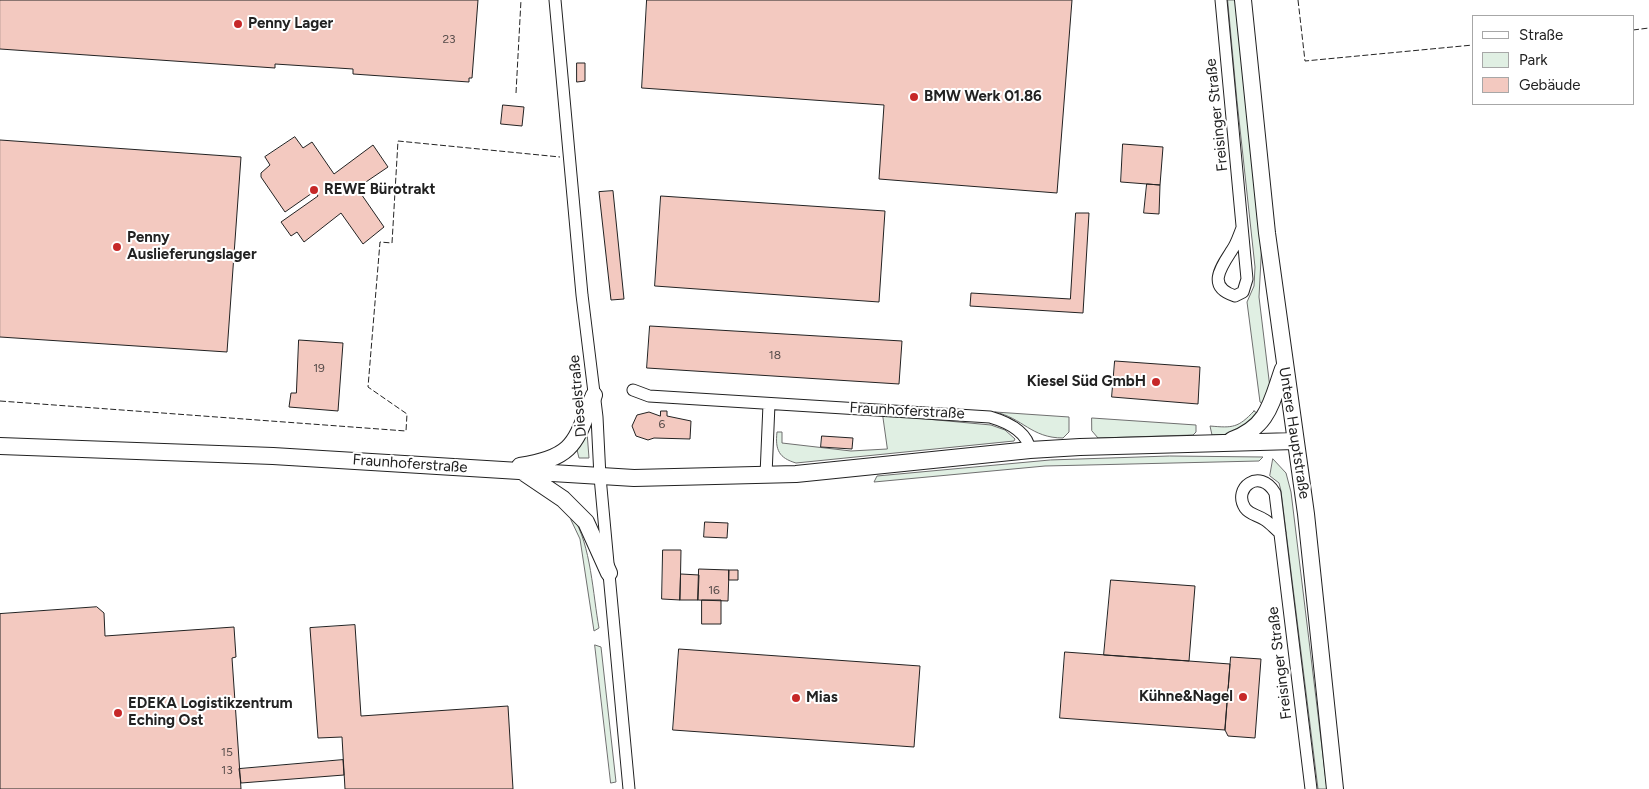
<!DOCTYPE html>
<meta charset="utf-8">
<style>
body{margin:0}
#map{position:relative;width:1649px;height:789px;overflow:hidden;background:#fff;font-family:Figtree,sans-serif}
canvas{display:block}
.legend{position:absolute;left:1472px;top:15px;width:162px;height:90px;box-sizing:border-box;background:#fff;border:1px solid #a7a7a7;margin:0;padding:6px 9px;list-style:none;font-size:15px;color:#222}
.legend li{display:flex;align-items:center;gap:10px;height:25px}
.legend b{width:25px;border:1px solid #a7a7a7}
</style>
<div id="map">
<canvas width="1649" height="789"></canvas>
<ul class="legend">
<li><b style="height:6px;background:#fff"></b>Straße</li>
<li><b style="height:14px;background:#e0efe3"></b>Park</li>
<li><b style="height:14px;background:#f3c9c0"></b>Gebäude</li>
</ul>
</div>
<script>
const g = document.querySelector('canvas').getContext('2d');
g.lineJoin = 'round';
function fill(path, color) { g.fillStyle = color; g.fill(path, 'evenodd'); }
function strokePath(path, color, width, dash) { g.strokeStyle = color; g.lineWidth = width; g.lineCap = dash ? 'butt' : 'round'; g.setLineDash(dash || []); g.stroke(path); }
function drawText(font, color, halo, rows, align = 'center') {
  g.font = font + ' Figtree,sans-serif'; g.lineWidth = 4; g.setLineDash([]); g.textBaseline = 'middle'; g.strokeStyle = halo; g.fillStyle = color; for (const [text, x, y, turn = 0] of rows) {
    g.save(); g.translate(x, y); g.rotate((+turn || 0) * Math.PI / 180); g.textAlign = isNaN(turn) ? turn : align; if (halo) g.strokeText(text, 0, 0); g.fillText(text, 0, 0); g.restore();
  }
}
const green = new Path2D(`
 M1228 0H1236L1262 240 1259 297 1270 388 1266 406 1260 402 1247 302 1254 286 1255 267 1237 101Z
 M1254 411 1260 415 1235 434 1212 435 1210 426C1233 428 1238 428 1254 411Z
 M995 412 1069 417V432L1063 438C1031 438 1023 418 995 412Z
 M883 415 991 425 1005 430 1015 439 1014 441 796 463C779 458 775 450 777 432H782V443L851 451 887 449Z
 M1092 418 1196 425V432L1193 435 1098 438 1092 431Z
 M587 432 589 458H579L577 450 584 440Z
 M1170 456 1263 457 1259 461 1045 466 874 482 877 476 1050 460Z
 M1273 459 1286 473 1291 492 1327 789H1318L1281 491 1279 483 1270 476Z
 M573 517C591 544 593 596 599 628L594 631 580 539 571 520Z
 M595 645 601 647 616 782 611 783Z`);
fill(green, '#e0efe3');
strokePath(green, '#6f6f6f', 1);
const building = new Path2D(`
 M0 0H478L472 78H469V82L353 74V69L275 64V68L0 49Z
 M647 0H1072L1057 193 879 179 884 105 642 88Z
 M577 63H585V81L577 82Z
 M503 105 524 107 522 126 501 124Z
 M295 137 303 148 312 142 334 174 373 145 388 167 357 188 384 227 363 244 341 213 304 242 297 232 291 236 281 222 318 196 315 191 285 212 261 177V173L270 165 265 157Z
 M0 140 241 157 227 352 0 337Z
 M1123 144 1163 147 1160 185 1121 182Z
 M1147 184 1160 185 1159 214 1144 213Z
 M613 191 624 299 611 300 599 192Z
 M661 196 885 211 879 302 655 286Z
 M1076 213H1089L1083 313 970 306 971 293 1070 299Z
 M650 326 902 341 899 384 647 368Z
 M299 340 343 343 338 411 289 407 291 393H296Z
 M1115 361 1200 367 1198 404 1112 397Z
 M661 411H667V416L691 421 690 439 654 438 648 440 636 436 632 426 637 415 649 412 660 416Z
 M822 436 853 438 852 449 821 447Z
 M705 522 728 523 727 538 704 537Z
 M663 550H681L680 600 662 599Z
 M699 569 729 570 728 601 698 600Z
 M729 570H738V580H729Z
 M681 574 699 575 698 600H680Z
 M1111 580 1195 586 1189 661 1104 655Z
 M702 600H721V624H702Z
 M97 607 104 613 105 636 234 627 236 657 232 658 241 789H0V614Z
 M355 625 361 716 508 706 513 789H345L342 737 318 738 310 628Z
 M679 649 920 666 914 747 673 730Z
 M1065 652 1230 664 1225 730 1060 718Z
 M1231 657 1261 659 1255 738 1228 736 1225 730Z
 M343 760 344 775 241 783 239 769Z`);
fill(building, '#f3c9c0');
strokePath(building, '#222', 1);
const minor = new Path2D(`
 M555 0 582 295 597 417 600 477 629 789
 M1221 0 1245 258 1247 279 1243 292 1235 296C1206 287 1221 267 1232 250 1237 243 1239 235 1242 228
 M633 390 649 396 990 417C1007 422 1027 431 1030 450
 M766 475 769 404
 M1280 533C1275 529 1270 523 1265 520 1258 515 1250 515 1245 508 1232 488 1260 467 1275 493L1311 789`);
const secondary = new Path2D(`
 M1243 0 1267 233 1306 514 1335 789
 M1232 440C1269 426 1271 403 1283 369
 M0 446 273 456 634 478 796 474 1030 450 1080 447 1295 441
 M520 466C576 457 575 442 594 395
 M523 472 563 499 586 522 609 573`);
strokePath(minor, '#222', 13);
strokePath(secondary, '#222', 18);
strokePath(minor, '#fff', 11);
strokePath(secondary, '#fff', 16);
strokePath(new Path2D(`
 M1298 0 1305 61 1473 45
 M1633 30 1649 28
 M516 93 521 0
 M0 401 406 431 407 414 368 387 380 242 392 243 398 141 560 157`), '#222', 1, [6, 2.5]);
for (const [x, y, r, color] of [
 [238,24,5,"#c62828"],
 [914,97,5,"#c62828"],
 [314,190,5,"#c62828"],
 [117,247,5,"#c62828"],
 [1156,382,5,"#c62828"],
 [1243,697,5,"#c62828"],
 [796,698,5,"#c62828"],
 [118,713,5,"#c62828"]
]) { const dot = new Path2D(); dot.arc(x, y, r, 0, 2 * Math.PI); g.fillStyle = color; g.fill(dot); strokePath(dot, '#fff', 2); }
drawText('12px', '#564c4a', null, [
 ["23",449,39],
 ["18",775,355],
 ["19",319,368],
 ["6",662,424],
 ["16",714,590],
 ["15",227,752],
 ["13",227,770]
]);
drawText('bold 15px', '#222', '#fff', [
 ["Penny Lager",248,24],
 ["BMW Werk 01.86",924,97],
 ["REWE Bürotrakt",324,190],
 ["Penny",127,238],
 ["Auslieferungslager",127,255],
 ["Kiesel Süd GmbH",1146,382,"right"],
 ["Kühne&Nagel",1233,697,"right"],
 ["Mias",806,698],
 ["EDEKA Logistikzentrum",128,704],
 ["Eching Ost",128,721]
], 'left');
drawText('15px', '#222', '#fff', [
 ["Freisinger Straße",1217,115,-96],
 ["Dieselstraße",578,396,-95],
 ["Fraunhoferstraße",907,411,3],
 ["Untere Hauptstraße",1294,433,81],
 ["Fraunhoferstraße",410,464,4],
 ["Freisinger Straße",1280,663,-97]
]);
</script>
